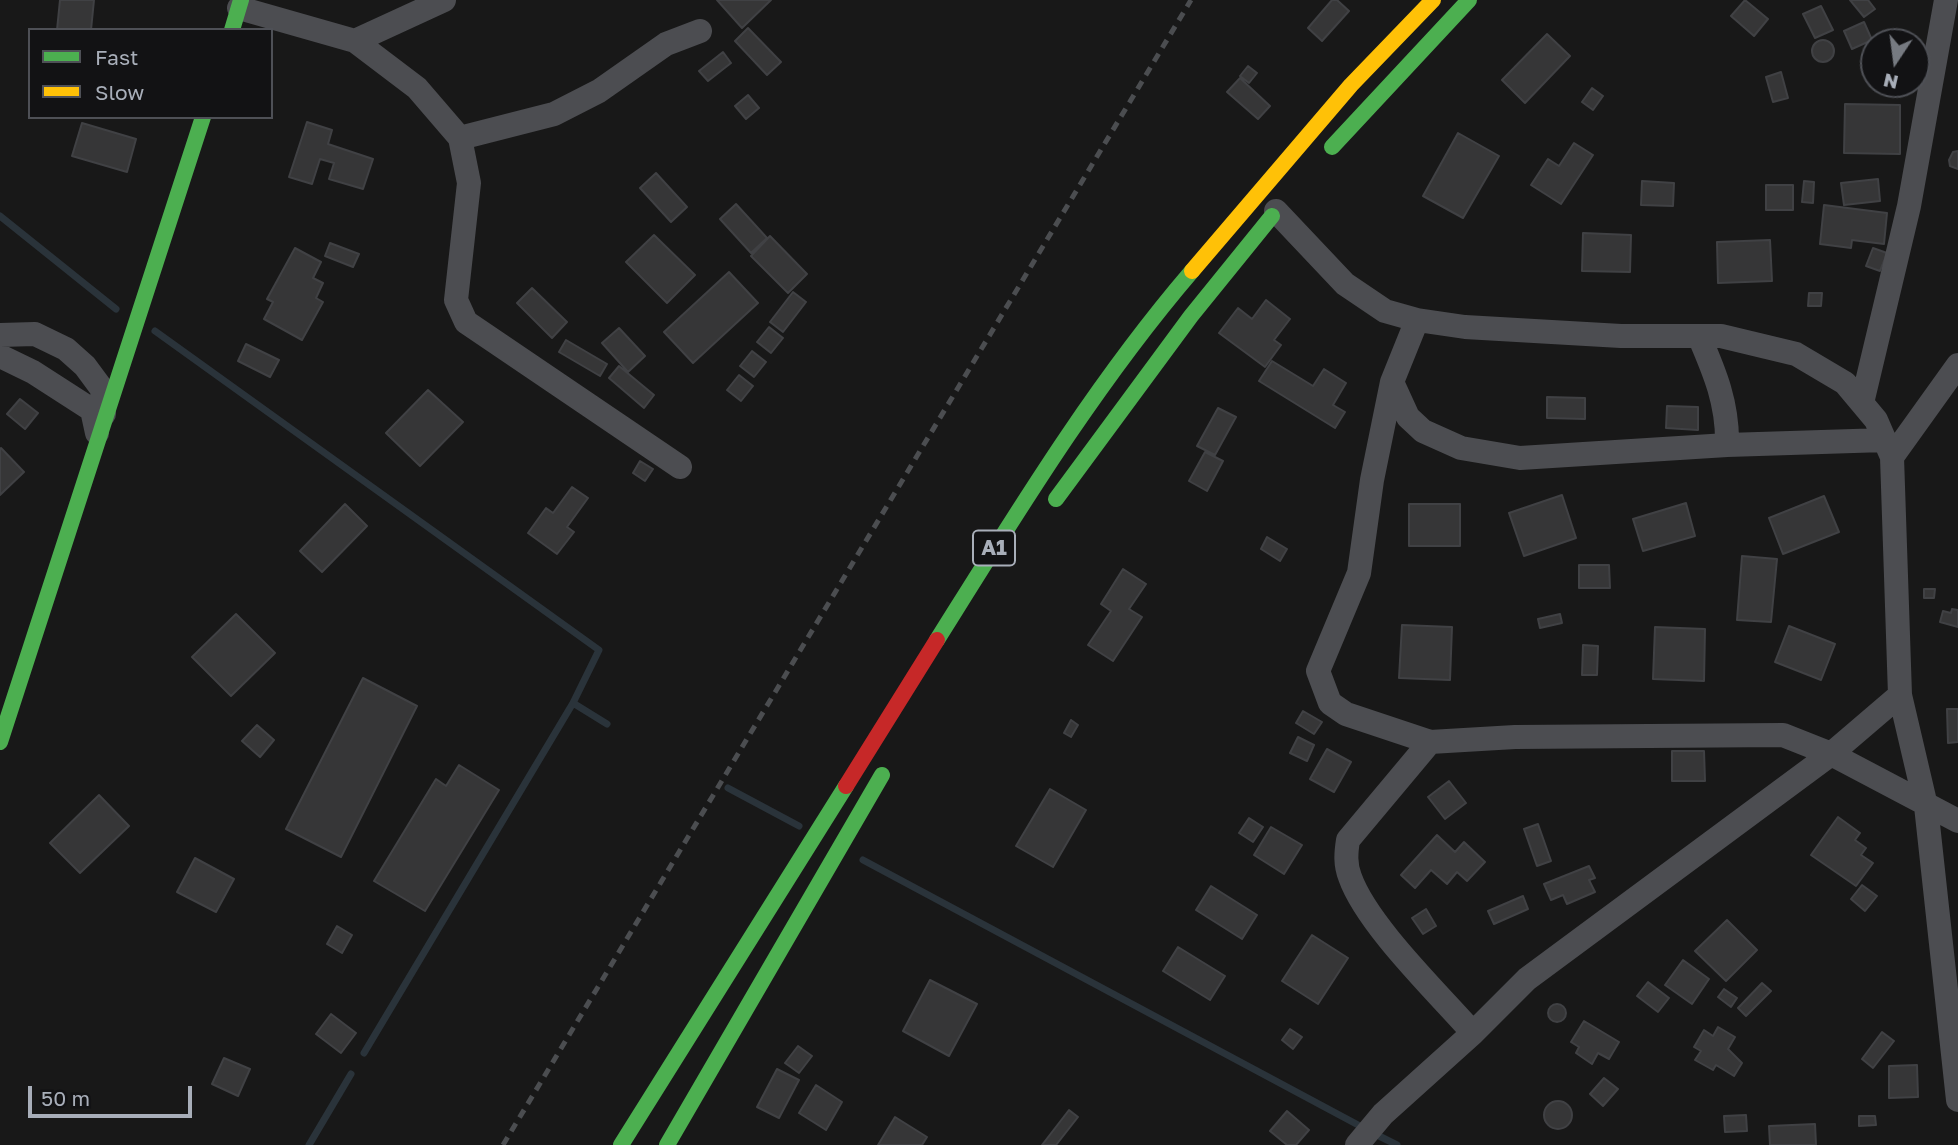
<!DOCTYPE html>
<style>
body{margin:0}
#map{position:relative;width:1958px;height:1145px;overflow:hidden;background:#181818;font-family:"Golos Text",sans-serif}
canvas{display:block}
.legend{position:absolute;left:28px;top:28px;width:245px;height:91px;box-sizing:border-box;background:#121214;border:2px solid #4e5056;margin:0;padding:9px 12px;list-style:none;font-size:21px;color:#a8aeb9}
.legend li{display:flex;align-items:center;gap:14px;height:35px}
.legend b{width:35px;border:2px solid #4e5056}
.north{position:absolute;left:1860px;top:28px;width:70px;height:70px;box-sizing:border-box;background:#121214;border:2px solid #4e5056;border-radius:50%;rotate:193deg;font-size:19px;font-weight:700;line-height:28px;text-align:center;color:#a8aeb9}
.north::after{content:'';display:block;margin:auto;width:24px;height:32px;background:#767a81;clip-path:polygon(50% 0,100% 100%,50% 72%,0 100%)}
.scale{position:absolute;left:28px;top:1086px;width:164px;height:32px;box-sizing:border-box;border:4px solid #a8aeb9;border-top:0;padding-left:9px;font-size:21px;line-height:24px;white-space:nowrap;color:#a8aeb9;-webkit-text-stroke:5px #121214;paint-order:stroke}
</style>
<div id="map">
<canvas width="1958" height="1145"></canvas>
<ul class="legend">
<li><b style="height:9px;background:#4caf50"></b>Fast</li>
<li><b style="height:9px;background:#ffc107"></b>Slow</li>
</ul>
<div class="north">N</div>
<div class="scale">50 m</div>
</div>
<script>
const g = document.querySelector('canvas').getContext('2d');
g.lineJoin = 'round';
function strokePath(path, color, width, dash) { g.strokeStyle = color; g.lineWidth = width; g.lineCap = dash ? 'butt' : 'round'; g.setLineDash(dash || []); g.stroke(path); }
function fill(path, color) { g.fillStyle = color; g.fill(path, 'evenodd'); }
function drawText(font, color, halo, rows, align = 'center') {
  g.font = font + ' "Golos Text",sans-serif'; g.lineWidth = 5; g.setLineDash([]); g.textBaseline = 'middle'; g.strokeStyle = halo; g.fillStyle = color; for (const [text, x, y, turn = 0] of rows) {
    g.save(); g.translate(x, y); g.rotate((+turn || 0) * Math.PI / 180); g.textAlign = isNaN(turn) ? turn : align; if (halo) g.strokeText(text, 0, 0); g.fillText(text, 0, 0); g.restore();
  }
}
strokePath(new Path2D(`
 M0 216 116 309
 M155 331 599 650 573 703 364 1053
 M573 703 607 724
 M728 788 799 826
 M863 860 1360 1126
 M1379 1136 1397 1145
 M309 1145 351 1074`), '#2a333a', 7);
const building = new Path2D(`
 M60 0H94L91 30H57Z
 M717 0H771L742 28Z
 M1332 0H1337L1349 11 1322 41 1308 28Z
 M1745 0 1768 19 1754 36 1731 16Z
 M1850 0H1868L1875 9 1864 17Z
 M1821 6 1833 30 1815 38 1803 14Z
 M1864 22 1872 40 1852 49 1844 31Z
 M748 28 781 62 767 75 735 41Z
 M1547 34 1570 56 1525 103 1502 80Z
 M1812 51a11 11 0 1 1 22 0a11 11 0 1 1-22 0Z
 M723 52 731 63 708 81 699 71Z
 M1248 66 1257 73 1249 83 1240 76Z
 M1781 72 1788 98 1773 102 1766 77Z
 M1240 78 1270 106 1258 119 1227 92Z
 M1592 88 1603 96 1593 110 1582 102Z
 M748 95 759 108 746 119 735 106Z
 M1845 104 1900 105V154L1844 153Z
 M307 122 332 130 328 144 373 159 363 189 329 179 334 163 320 159 312 184 289 177Z
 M82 123 136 139 127 172 72 156Z
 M1458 133 1499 156 1463 218 1423 196Z
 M1574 143 1593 155 1561 204 1531 185 1548 159 1559 166Z
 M1958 151V169L1950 166 1949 160 1953 152Z
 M656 173 687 207 671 222 640 188Z
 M1878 179 1880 201 1844 205 1841 183Z
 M1642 181 1674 183 1673 206 1641 205Z
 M1804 181 1814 182 1813 203 1802 202Z
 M1766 185H1793V210H1766Z
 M736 204 767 238 751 253 720 219Z
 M1824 205 1887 213 1884 244 1852 240 1851 248 1820 244Z
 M1583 233 1631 235 1630 272 1582 271Z
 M654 235 695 275 667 303 626 262Z
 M770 236 807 274 788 293 751 256Z
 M1770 240 1772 281 1718 283 1717 242Z
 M330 243 359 254 353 267 325 256Z
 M295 248 321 262 313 278 323 283 316 298 323 302 302 340 264 319 273 302 267 299Z
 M1873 248 1887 253 1880 271 1866 266Z
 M729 272 758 303 693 363 664 332Z
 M532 288 567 322 552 338 517 303Z
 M793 292 806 302 783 332 770 322Z
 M1809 293H1822L1821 306H1808Z
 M1266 300 1290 319 1274 340 1281 345 1265 367 1219 333 1238 308 1252 319Z
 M769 327 783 338 771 353 757 342Z
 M619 328 645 356 628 372 602 343Z
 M566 340 607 364 600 376 559 352Z
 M246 344 279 360 270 377 238 361Z
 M752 351 766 362 754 377 740 366Z
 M1272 361 1313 386 1324 369 1346 383 1333 405 1345 412 1335 428 1259 381Z
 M619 366 654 395 644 408 609 378Z
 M739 375 753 386 741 401 727 390Z
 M428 390 463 422 420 466 386 433Z
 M1547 397 1585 398V419L1547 418Z
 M20 399 38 413 25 429 7 414Z
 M1667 406 1698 407V430L1666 428Z
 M1218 408 1236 417 1215 455 1197 446Z
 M1 448 24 472 0 495V449Z
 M1205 452 1223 461 1207 491 1189 481Z
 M640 461 653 469 645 481 633 473Z
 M572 487 588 498 567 527 574 532 557 554 528 533 546 508 553 513Z
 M1562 495 1576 538 1524 556 1509 513Z
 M1824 496 1839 532 1783 554 1769 518Z
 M1686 503 1695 536 1643 551 1633 519Z
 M345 504 367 526 322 572 300 551Z
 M1409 504H1460V546H1409Z
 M1267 537 1287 549 1280 561 1261 549Z
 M1742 556 1777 559 1771 622 1737 620Z
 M1579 565H1609L1610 588H1579Z
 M1123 569 1146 584 1129 609 1142 617 1113 661 1088 645 1111 611 1101 604Z
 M1924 589H1935L1934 598H1924Z
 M1952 609 1958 610V627L1940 622 1943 611 1951 613Z
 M236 614 275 653 231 696 192 657Z
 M1560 614 1562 623 1540 628 1538 619Z
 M1402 625 1452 627 1450 680 1399 678Z
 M1789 626 1835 644 1821 680 1775 662Z
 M1655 627 1705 629 1704 681 1653 679Z
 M1583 645 1598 646 1597 675H1582Z
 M363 678 417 706 341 857 286 829Z
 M1947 709H1958V742L1948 743Z
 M1303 711 1322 722 1314 734 1296 723Z
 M1071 720 1078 725 1071 737 1064 733Z
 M257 725 274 740 260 757 242 741Z
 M1298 737 1314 745 1307 761 1290 753Z
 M1327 749 1351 762 1334 792 1310 779Z
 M1672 751H1704L1705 781H1672Z
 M459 765 499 790 425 911 374 881 436 779 446 786Z
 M1449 781 1466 803 1445 819 1428 797Z
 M1050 789 1086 810 1053 867 1016 846Z
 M99 795 129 826 80 873 50 843Z
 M1838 817 1860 833 1855 840 1866 848 1861 855 1873 863 1856 886 1811 855Z
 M1249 818 1263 827 1253 842 1239 833Z
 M1538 824 1551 861 1537 866 1524 829Z
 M1271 827 1302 845 1284 874 1254 855Z
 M1437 835 1455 852 1464 842 1485 862 1467 881 1457 872 1447 884 1431 870 1415 888 1401 875Z
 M195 858 234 879 216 912 177 892Z
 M1589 866 1595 878 1589 880 1595 892 1567 904 1563 895 1551 900 1544 884Z
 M1862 885 1877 896 1865 911 1851 899Z
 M1211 886 1257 915 1242 939 1196 910Z
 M1523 896 1528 909 1494 924 1488 911Z
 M1426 909 1436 926 1423 934 1412 918Z
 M1727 920 1757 950 1726 981 1695 951Z
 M337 926 352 935 342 953 327 944Z
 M1312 935 1348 958 1318 1004 1282 981Z
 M1178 947 1225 976 1210 1000 1163 971Z
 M1683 960 1709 979 1692 1004 1665 985Z
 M930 980 977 1004 949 1056 903 1031Z
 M1648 982 1669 998 1658 1012 1637 996Z
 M1762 983 1771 991 1746 1016 1738 1008Z
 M1724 989 1737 998 1731 1007 1718 997Z
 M1548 1013a9 9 0 1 1 18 0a9 9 0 1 1-18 0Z
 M331 1014 356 1033 341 1053 316 1034Z
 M1584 1021 1619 1042 1609 1059 1598 1053 1592 1064 1576 1053 1579 1047 1571 1042Z
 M1718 1027 1735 1037 1728 1049 1742 1063 1734 1076 1716 1065 1713 1070 1695 1060 1701 1051 1694 1047 1704 1030 1713 1036Z
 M1290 1029 1302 1037 1293 1049 1282 1040Z
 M1882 1032 1894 1041 1873 1068 1862 1059Z
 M798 1046 812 1056 799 1073 785 1063Z
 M224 1058 250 1069 238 1096 212 1084Z
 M1917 1065 1918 1097 1889 1098V1066Z
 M777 1069 799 1080 779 1118 757 1107Z
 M1604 1078 1618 1089 1603 1106 1590 1094Z
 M816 1085 842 1102 826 1130 799 1113Z
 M1544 1115a14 14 0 1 1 28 0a14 14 0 1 1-28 0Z
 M1069 1110 1078 1117 1056 1145H1042Z
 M1287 1111 1309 1130 1296 1145H1287L1270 1131Z
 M1746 1115 1747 1131 1725 1132 1724 1116Z
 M1859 1116H1875L1876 1125 1859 1126Z
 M895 1117 927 1137 922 1145H878Z
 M1815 1124 1816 1145H1770L1769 1126Z`);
fill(building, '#363637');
strokePath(building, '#404144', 2);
strokePath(new Path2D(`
 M239 8 355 41 417 88 460 138 469 183 456 300 466 322 680 467
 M355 41 444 0
 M460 138 554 114 599 91 666 44 700 31
 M1276 211 1345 284 1385 311 1417 320 1465 327 1621 336H1721L1796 354 1845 383 1876 420 1892 457
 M1417 320 1392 382 1372 480 1359 573 1318 671 1330 703 1346 714 1430 742 1515 737 1783 735 1831 754 1958 821
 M0 335 35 334 66 349 85 366 102 389 104 414
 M1699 336C1715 373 1728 404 1727 445
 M0 356 33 372 92 410 97 433
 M1958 365 1892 457 1900 695 1926 806 1958 1100
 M1392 382 1408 417 1423 431 1461 448 1520 458 1727 445 1885 440
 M1862 403 1909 206 1946 0
 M1430 742 1348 840C1346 853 1345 864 1350 877 1367 925 1438 993 1473 1033
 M1357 1145 1383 1114 1473 1033 1527 979 1831 754 1900 695`), '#4c4d51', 24);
strokePath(new Path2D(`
 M232 30 241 0
 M1332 147 1469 0
 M1056 499 1191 316 1272 216
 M937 640C1016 514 1095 384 1192 271
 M0 742 203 117
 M621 1145 846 786
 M667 1145 882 775`), '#4caf50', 16);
strokePath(new Path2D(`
 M1192 271 1351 85 1433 0`), '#ffc107', 16);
strokePath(new Path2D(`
 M846 786 937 640`), '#c62828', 16);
strokePath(new Path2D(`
 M503 1145 1191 0`), '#4b4d50', 5, [9, 7]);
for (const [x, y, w] of [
 [994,548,42]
]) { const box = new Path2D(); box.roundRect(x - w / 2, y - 17.5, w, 35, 5); g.fillStyle = '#121214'; g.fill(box); strokePath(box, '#a8aeb9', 2); }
drawText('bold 21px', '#a8aeb9', null, [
 ["A1",994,548]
]);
</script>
